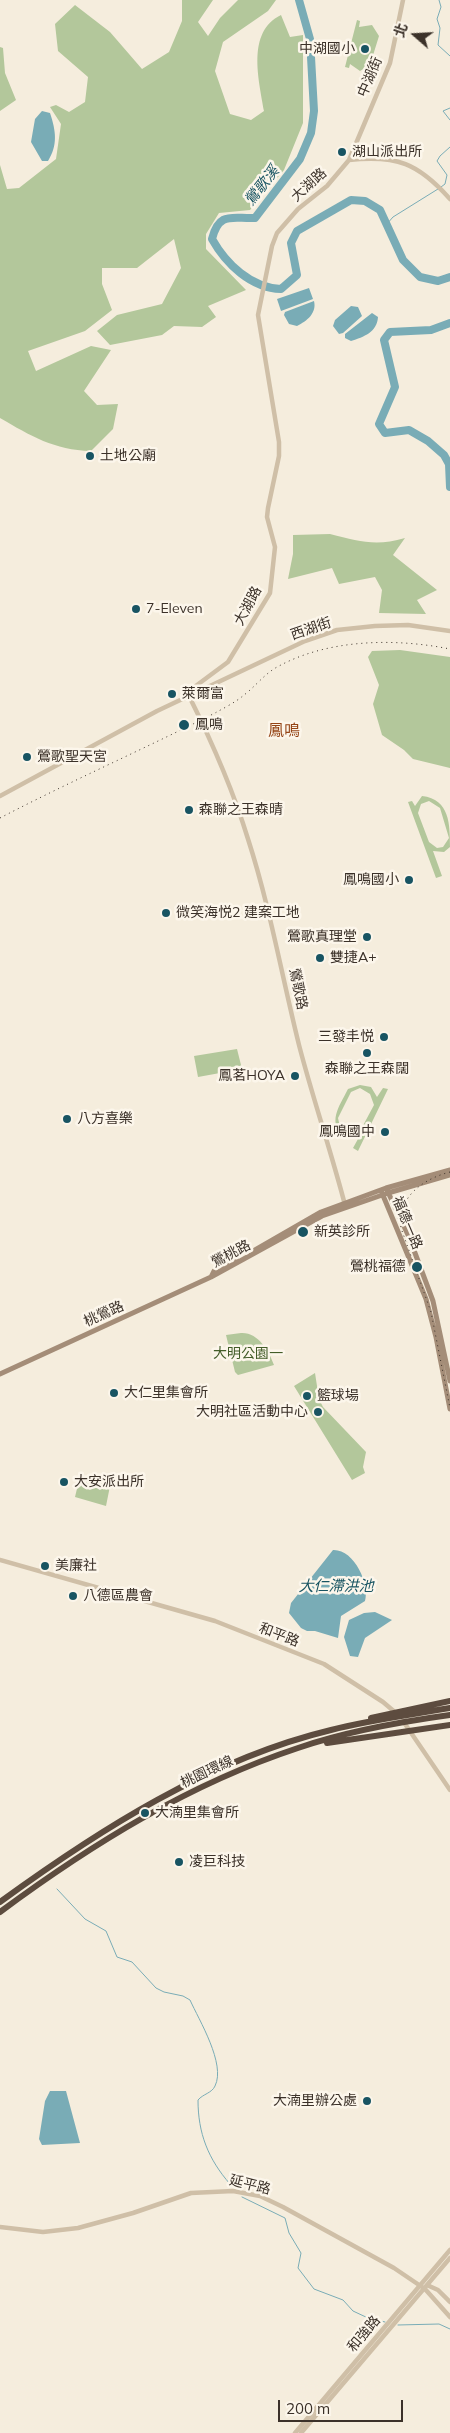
<!DOCTYPE html>
<meta charset="utf-8">
<style>
body{margin:0}
#map{position:relative;width:450px;height:2433px;overflow:hidden;background:#f5eddd;font-family:Mulish,"Noto Sans TC",sans-serif}
canvas{display:block}
.north{position:absolute;left:390px;top:10px;width:50px;height:50px;-webkit-text-stroke:4px #fcf6eb;paint-order:stroke;rotate:289deg;font-size:14px;font-weight:700;line-height:20px;text-align:center;color:#3b3129}
.north::after{content:'';display:block;margin:auto;width:18px;height:22px;background:#3b3129;clip-path:polygon(50% 0,100% 100%,50% 72%,0 100%)}
.scale{position:absolute;left:278px;top:2400px;width:125px;height:22px;box-sizing:border-box;border:2px solid #3b3129;border-top:0;padding-left:6px;font-size:15px;line-height:18px;white-space:nowrap;color:#3b3129;-webkit-text-stroke:4px #fcf6eb;paint-order:stroke}
</style>
<div id="map">
<canvas width="450" height="2433"></canvas>
<div class="north">北</div>
<div class="scale">200 m</div>
</div>
<script>
const g = document.querySelector('canvas').getContext('2d');
g.lineJoin = 'round';
function fill(path, color) { g.fillStyle = color; g.fill(path, 'evenodd'); }
function strokePath(path, color, width, dash) { g.strokeStyle = color; g.lineWidth = width; g.lineCap = dash ? 'butt' : 'round'; g.setLineDash(dash || []); g.stroke(path); }
function drawText(font, color, halo, rows, align = 'center') {
  g.font = font + ' Mulish,"Noto Sans TC",sans-serif'; g.lineWidth = 5; g.setLineDash([]); g.textBaseline = 'middle'; g.strokeStyle = halo; g.fillStyle = color; for (const [text, x, y, turn = 0] of rows) {
    g.save(); g.translate(x, y); g.rotate((+turn || 0) * Math.PI / 180); g.textAlign = isNaN(turn) ? turn : align; if (halo) g.strokeText(text, 0, 0); g.fillText(text, 0, 0); g.restore();
  }
}
fill(new Path2D(`
 M182 0H213L198 22 208 36 220 18 238 0H276L268 11 223 42 215 71 230 114 251 120 264 111C259 80 246 32 281 15L290 37 303 35V123L284 170 250 210 219 213 206 234V249L246 290 208 306 216 317 202 327 174 326 162 335 110 345 97 331 117 315 162 304 181 268 174 239 137 268H102V284L112 310 85 331 28 351 36 371 91 346 111 350 84 391 97 405 118 404 113 429 91 451C54 450 31 436 0 418V165L7 189 19 188 56 159 61 124 50 107 56 105 69 112 85 102 88 77 58 51 55 24 75 5 110 32 142 69 169 52 182 21Z
 M357 20 360 21 359 27 372 25 379 36 370 65 360 71 350 64 349 68 345 67Z
 M0 47 3 48 5 73 16 100 0 111Z
 M330 534C359 541 375 547 405 538L393 555 437 590 417 600 426 614 379 613 382 590 375 577 339 584 332 568 288 579 293 554V535Z
 M400 650 450 657V768L413 759 404 750 382 735 373 704 379 685 368 657 372 651Z
 M422 796C450 799 450 825 450 847L444 852 433 851 442 876 436 878 408 802 412 801 415 806ZM429 801 440 808 449 838 443 847 437 848 429 842 418 813 421 804Z
 M237 1049 242 1069 198 1077 194 1056Z
 M360 1085 371 1087 377 1097 383 1088 388 1089 358 1151 353 1148 358 1139H346C326 1123 339 1107 348 1089ZM360 1088 370 1094 374 1105 359 1133 349 1134 340 1127 338 1118 351 1092Z
 M241 1333C258 1332 269 1351 274 1365L238 1375 235 1372 226 1335Z
 M315 1373 319 1399 323 1407 366 1452 363 1467 365 1473 352 1480 294 1386Z
 M80 1476 111 1481 106 1506 75 1497Z`), '#b3c79b');
fill(new Path2D(`
 M42 111 50 113C56 131 58 145 48 161H42L31 142 35 119Z
 M309 288 313 299 281 311 277 299Z
 M314 301C317 313 307 321 297 326L289 324 284 315 285 312Z
 M351 306 358 307 362 316 343 333 339 334 333 326 335 320Z
 M372 313 378 317C377 332 364 337 351 341L345 338V334Z
 M333 1550C354 1549 370 1584 365 1601L341 1616 338 1638 315 1631H307L301 1628 289 1613 291 1603Z
 M375 1612 392 1620 365 1638 358 1657 350 1656 344 1637 349 1620 364 1613Z
 M50 2091H66L80 2143 42 2145 39 2139 45 2101Z`), '#79acb6');
strokePath(new Path2D(`
 M439 0 441 7 437 19 440 28 438 45 450 56
 M450 108 443 111 450 120
 M441 187 445 184 447 175 437 161 440 156 450 147
 M386 225 393 217 438 189
 M57 1889 85 1919 106 1931 117 1957 132 1962 156 1988 164 1992 183 1996 190 2000C199 2020 226 2064 215 2086 212 2093 203 2094 198 2100 198 2133 208 2159 230 2184
 M242 2197 285 2218 289 2233 301 2253 298 2268 314 2289 343 2300 353 2311 368 2318 385 2322
 M398 2325 439 2324 450 2329`), '#79acb6', 1);
strokePath(new Path2D(`
 M299 0 310 39 314 111 311 133 300 159 255 218C232 219 219 211 212 239 226 264 251 288 281 289L297 275 291 243 297 231 351 200 365 201 380 210 403 260 420 277 438 281 450 277
 M450 323 431 330 390 332 384 340 395 387 379 424 385 433 409 430 428 441 444 455 449 464 450 487`), '#79acb6', 8);
strokePath(new Path2D(`
 M349 160C397 155 418 163 450 199
 M189 696 193 688 228 662 270 593 275 547 267 517 268 508 279 456V442L258 315 272 246 277 233 298 209 327 186 349 160 390 63 403 0
 M189 696C212 742 233 790 248 839 270 907 282 977 299 1045 313 1099 331 1151 345 1205
 M0 796 157 711 305 641 337 630 375 626 408 625 450 631
 M0 1560 215 1621 324 1664 383 1702 396 1713
 M403 1721 450 1790
 M0 2227 43 2232 78 2228 133 2213 191 2193 233 2191 260 2196 283 2207 394 2268 425 2289 450 2317
 M427 2285 438 2290 450 2302
 M295 2433 450 2250
 M301 2433 450 2258`), '#cfbfa7', 4.5);
strokePath(new Path2D(`
 M387 1190 409 1237 433 1301 450 1381
 M382 1193 426 1299 436 1337 450 1409
 M255 1250 321 1212 386 1188 450 1170
 M211 1277 214 1271 237 1260
 M0 1374 211 1277 322 1216 388 1193 450 1175`), '#a48d78', 5);
strokePath(new Path2D(`
 M371 1718 450 1701
 M327 1743 450 1725
 M0 1902C99 1830 210 1759 331 1730 370 1720 410 1715 450 1708
 M0 1912C92 1844 189 1784 298 1748 347 1731 399 1722 450 1715`), '#5d4c3f', 6);
strokePath(new Path2D(`
 M0 818C71 781 144 749 215 713 224 708 236 702 244 695 256 686 265 673 279 666 329 639 395 638 450 649
 M450 1172C423 1179 397 1197 401 1228L431 1312 450 1408`), '#3b3129', 1, [1, 4]);
for (const [x, y, r, color] of [
 [365,49,5,"#185462"],
 [342,152,5,"#185462"],
 [90,456,5,"#185462"],
 [136,609,5,"#185462"],
 [172,694,5,"#185462"],
 [184,725,6,"#185462"],
 [27,757,5,"#185462"],
 [189,810,5,"#185462"],
 [409,880,5,"#185462"],
 [166,913,5,"#185462"],
 [367,937,5,"#185462"],
 [320,958,5,"#185462"],
 [384,1037,5,"#185462"],
 [367,1053,5,"#185462"],
 [295,1076,5,"#185462"],
 [67,1119,5,"#185462"],
 [385,1132,5,"#185462"],
 [303,1232,6,"#185462"],
 [417,1267,6,"#185462"],
 [114,1393,5,"#185462"],
 [307,1396,5,"#185462"],
 [318,1412,5,"#185462"],
 [64,1482,5,"#185462"],
 [45,1566,5,"#185462"],
 [73,1596,5,"#185462"],
 [145,1813,5,"#185462"],
 [179,1862,5,"#185462"],
 [367,2101,5,"#185462"]
]) { const dot = new Path2D(); dot.arc(x, y, r, 0, 2 * Math.PI); g.fillStyle = color; g.fill(dot); strokePath(dot, '#fcf6eb', 2); }
drawText('14px', '#3b3129', '#fcf6eb', [
 ["中湖國小",355,49,"right"],
 ["湖山派出所",352,152],
 ["土地公廟",100,456],
 ["7-Eleven",146,609],
 ["萊爾富",182,694],
 ["鳳鳴",195,725],
 ["鶯歌聖天宮",37,757],
 ["森聯之王森晴",199,810],
 ["鳳鳴國小",399,880,"right"],
 ["微笑海悦2 建案工地",176,913],
 ["鶯歌真理堂",357,937,"right"],
 ["雙捷A+",330,958],
 ["三發丰悦",374,1037,"right"],
 ["森聯之王森闊",367,1069,"center"],
 ["鳳茗HOYA",285,1076,"right"],
 ["八方喜樂",77,1119],
 ["鳳鳴國中",375,1132,"right"],
 ["新英診所",314,1232],
 ["鶯桃福德",406,1267,"right"],
 ["大仁里集會所",124,1393],
 ["籃球場",317,1396],
 ["大明社區活動中心",308,1412,"right"],
 ["大安派出所",74,1482],
 ["美廉社",55,1566],
 ["八德區農會",83,1596],
 ["大湳里集會所",155,1813],
 ["凌巨科技",189,1862],
 ["大湳里辦公處",357,2101,"right"]
], 'left');
drawText('14px', '#3b3129', '#fcf6eb', [
 ["中湖街",370,77,-67],
 ["大湖路",309,185,-42],
 ["大湖路",248,606,-62],
 ["西湖街",311,629,-19],
 ["鶯歌路",298,989,78],
 ["福德一路",407,1223,67],
 ["鶯桃路",231,1254,-28],
 ["桃鶯路",104,1314,-24],
 ["和平路",279,1635,21],
 ["桃園環線",207,1772,-25],
 ["延平路",250,2185,14],
 ["和強路",364,2334,-50]
]);
drawText('14px', '#435d29', '#fcf6eb', [
 ["大明公園一",248,1354]
]);
drawText('italic 15px', '#185462', '#fcf6eb', [
 ["鶯歌溪",262,186,-52],
 ["大仁滯洪池",336,1586]
]);
drawText('16px', '#954517', '#fcf6eb', [
 ["鳳鳴",284,731]
]);
</script>
